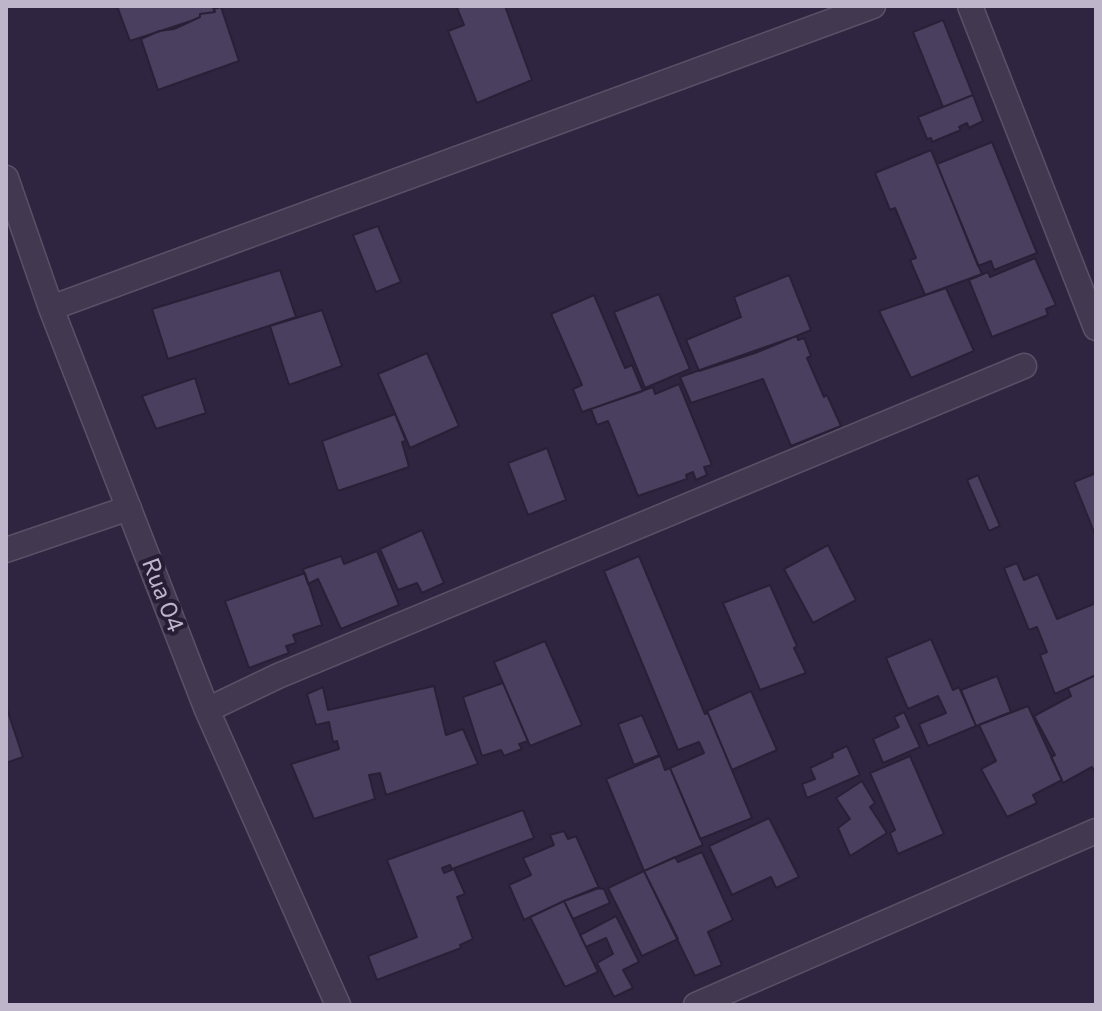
<!DOCTYPE html>
<style>
body{margin:0}
#map{position:relative;width:1102px;height:1011px;overflow:hidden;background:#2f2540;font-family:Commissioner,sans-serif}
canvas{display:block}
.frame{position:absolute;inset:0;border:8px solid #beb5ca;pointer-events:none}
</style>
<div id="map">
<canvas width="1102" height="1011"></canvas>
<div class="frame"></div>
</div>
<script>
const g = document.querySelector('canvas').getContext('2d');
g.lineJoin = 'round';
function fill(path, color) { g.fillStyle = color; g.fill(path, 'evenodd'); }
function strokePath(path, color, width, dash) { g.strokeStyle = color; g.lineWidth = width; g.lineCap = dash ? 'butt' : 'round'; g.setLineDash(dash || []); g.stroke(path); }
function drawText(font, color, halo, rows, align = 'center') {
  g.font = font + ' Commissioner,sans-serif'; g.lineWidth = 8; g.setLineDash([]); g.textBaseline = 'middle'; g.strokeStyle = halo; g.fillStyle = color; for (const [text, x, y, turn = 0] of rows) {
    g.save(); g.translate(x, y); g.rotate((+turn || 0) * Math.PI / 180); g.textAlign = isNaN(turn) ? turn : align; if (halo) g.strokeText(text, 0, 0); g.fillText(text, 0, 0); g.restore();
  }
}
const building = new Path2D(`
 M117 6H212L215 12 200 14V17L191 21 130 41Z
 M462 6H505L532 80 477 103 448 31 464 25 457 8Z
 M221 7 239 61 158 90 141 39 159 31 174 29 200 17V14L215 12 214 9Z
 M943 20 973 95 943 107 913 32Z
 M973 95 983 121 969 128 967 123 959 127 961 130 932 142 931 138 927 139 918 117Z
 M992 142 1037 253 994 270 991 261 978 266 937 164Z
 M931 150 982 274 925 295 910 260 916 258 895 208 890 210 875 173Z
 M378 226 401 282 376 292 353 235Z
 M1035 258 1056 305 1046 309 1048 315 992 337 969 280 988 272 990 277Z
 M280 270 296 317 168 359 152 309Z
 M789 275 811 330 755 353 699 371 686 340 741 317 734 297Z
 M946 288 974 351 911 378 879 311Z
 M659 294 690 369 645 388 614 312Z
 M594 295 625 368 632 365 643 391 582 412 573 389 582 385 551 314Z
 M322 310 342 366 289 385 270 326Z
 M797 336 798 340 804 338 811 356 807 358 824 397 827 395 841 426 791 446 763 379 691 403 680 377Z
 M427 353 459 426 410 448 378 374Z
 M195 378 206 413 156 429 142 396Z
 M679 384 712 465 704 467 707 475 696 480 693 472 686 475 687 479 638 496 608 421 597 425 591 409 653 387 655 394Z
 M395 414 406 441 402 442 409 467 338 491 322 441Z
 M547 448 566 500 528 515 508 463Z
 M1096 473V537L1074 482Z
 M978 475 1000 526 989 531 967 480Z
 M422 530 444 583 422 593 417 583 398 590 380 549Z
 M828 545 856 600 813 623 784 569Z
 M377 551 399 605 341 629 318 579 308 584 303 569 341 556 344 564Z
 M639 556 705 714 708 713 752 818 700 839 670 768 704 753 699 742 678 750 604 571Z
 M1017 563 1024 580 1038 574 1057 619 1096 603V675L1055 694 1040 655 1047 652 1037 627 1029 630 1004 568Z
 M305 573 322 625 293 635 296 643 286 646 289 653 249 668 225 601Z
 M770 585 797 646 794 648 806 673 760 690 723 603Z
 M931 639 953 690 959 687 976 726 928 746 919 724 946 713 938 696 908 709 886 658Z
 M545 641 582 725 530 746 494 662Z
 M1096 675V774L1092 767 1063 783 1051 757 1055 755 1034 716 1071 696 1068 688Z
 M997 676 1011 712 976 726 961 690Z
 M503 683 528 741 519 744 522 749 504 756 501 750 482 756 463 697Z
 M434 686 446 735 463 729 478 764 386 795 380 773 369 775 375 799 314 819 291 764 339 749 337 741 333 742 329 722 316 725 307 694 323 687 328 710Z
 M751 691 777 750 732 770 707 711Z
 M6 706 23 757 6 763Z
 M1028 706 1062 780 1033 795 1037 803 1007 817 981 769 996 761 979 725Z
 M904 712 920 747 883 763 873 739 899 727 894 717Z
 M642 715 659 755 634 765 618 724Z
 M847 746 860 775 807 798 802 784 815 779 810 768 833 757 832 753Z
 M660 756 665 770 670 768 703 845 644 871 606 779Z
 M910 756 944 834 898 854 890 833 895 830 870 773Z
 M862 781 875 803 870 807 887 833 850 856 838 828 850 819 836 798Z
 M523 810 534 838 452 869 450 865 442 868 444 873 454 869 465 894 457 897 473 939 460 945 461 948 377 980 368 956 417 937 387 860Z
 M769 818 799 877 776 888 771 877 732 895 709 846Z
 M564 831 568 839 576 836 599 888 564 901 524 920 509 885 531 875 523 858 554 845 550 835Z
 M702 852 733 920 708 932 722 965 695 976 644 871 675 857 678 862Z
 M644 871 678 939 642 956 608 888Z
 M596 888 604 889 610 903 573 919 564 901Z
 M564 901 598 972 565 987 530 917Z
 M616 916 639 962 623 970 633 988 614 997 597 963 613 954 606 938 586 947 580 935Z`);
fill(building, '#4a3f5e');
strokePath(building, '#292037', 2);
const minor = new Path2D(`
 M970 6 1096 328
 M6 178 51 308 207 710 338 1005
 M51 308 873 6
 M6 550 129 508
 M207 710 278 676 1024 366
 M696 1005 1096 831`);
strokePath(minor, '#5a5167', 27);
strokePath(minor, '#423950', 24);
drawText('24px', '#beb5ca', '#271e35', [
 ["Rua 04",163,595,69]
]);
</script>
